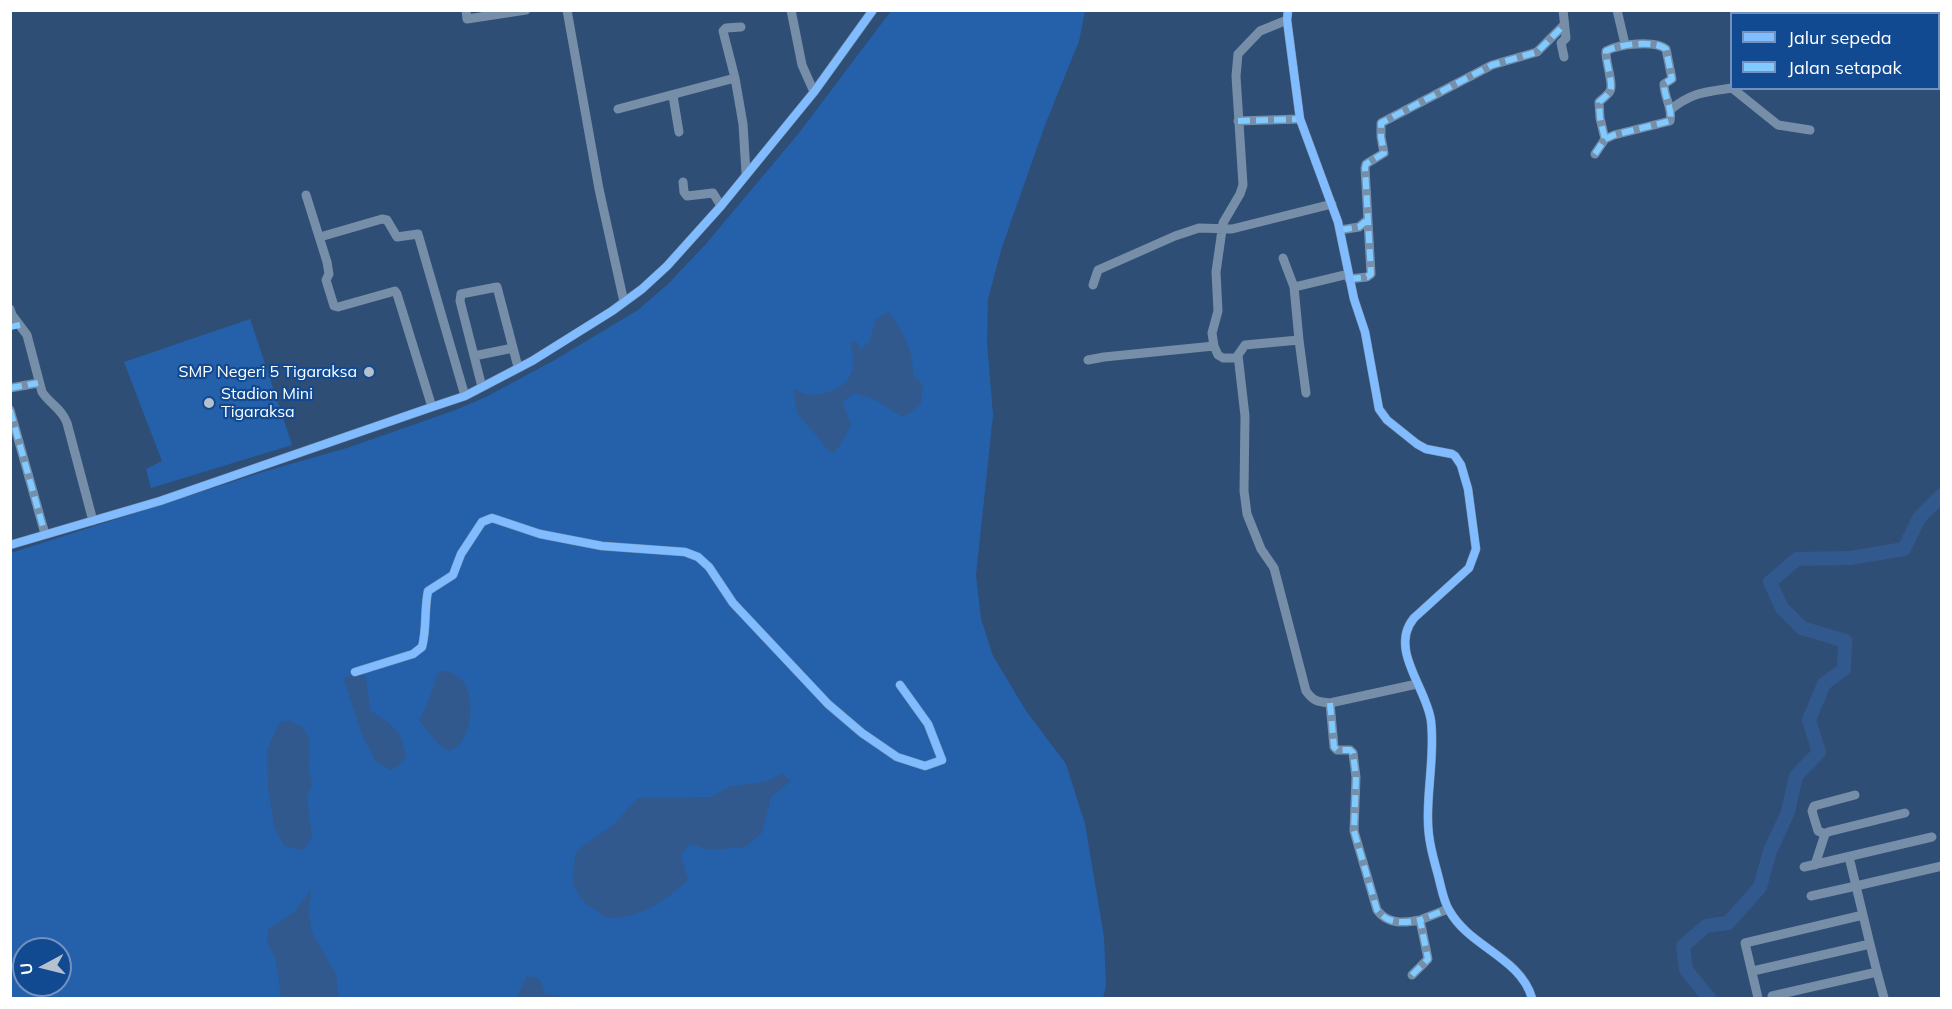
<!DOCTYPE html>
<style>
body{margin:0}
#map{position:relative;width:1952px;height:1009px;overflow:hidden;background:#2f4e75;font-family:Mulish,sans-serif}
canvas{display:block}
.frame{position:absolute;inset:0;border:12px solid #fff;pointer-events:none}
.legend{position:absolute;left:1730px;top:12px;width:210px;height:78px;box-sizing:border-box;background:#124a92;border:2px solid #7192be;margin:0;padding:8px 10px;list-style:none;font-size:18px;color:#fff}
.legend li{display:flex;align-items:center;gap:12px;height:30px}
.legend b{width:30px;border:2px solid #7192be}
.north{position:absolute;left:12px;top:937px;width:60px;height:60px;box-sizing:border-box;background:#124a92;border:2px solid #7192be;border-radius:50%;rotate:263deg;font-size:16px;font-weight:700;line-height:24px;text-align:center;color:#fff}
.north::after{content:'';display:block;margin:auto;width:21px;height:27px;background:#b6c1cf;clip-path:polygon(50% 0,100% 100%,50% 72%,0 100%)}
</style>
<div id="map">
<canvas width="1952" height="1009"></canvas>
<div class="frame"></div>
<ul class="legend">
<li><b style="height:8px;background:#80bcff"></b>Jalur sepeda</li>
<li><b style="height:8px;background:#80caff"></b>Jalan setapak</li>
</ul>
<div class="north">U</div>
</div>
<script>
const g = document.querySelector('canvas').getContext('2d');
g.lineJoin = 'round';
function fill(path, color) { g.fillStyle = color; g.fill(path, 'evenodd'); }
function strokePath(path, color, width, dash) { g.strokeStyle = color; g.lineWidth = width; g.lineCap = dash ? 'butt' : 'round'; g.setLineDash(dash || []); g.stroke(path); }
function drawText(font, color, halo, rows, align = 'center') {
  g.font = font + ' Mulish,sans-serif'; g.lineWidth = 4.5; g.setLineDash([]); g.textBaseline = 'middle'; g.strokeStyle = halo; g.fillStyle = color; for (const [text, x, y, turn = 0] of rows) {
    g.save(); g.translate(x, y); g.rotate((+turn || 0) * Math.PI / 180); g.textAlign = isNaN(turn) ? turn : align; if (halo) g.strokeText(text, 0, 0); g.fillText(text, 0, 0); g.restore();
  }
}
fill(new Path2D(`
 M891 11H1085L1079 41 1045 125 1002 247 988 299 987 343 993 415 976 575 981 619 993 656 1026 711 1066 764 1085 824 1104 937 1106 986 1103 998H11V553L266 471 347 448 453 411 486 397 553 361 638 310 668 284 705 245 799 133ZM24 949H60V985H24Z
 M250 319 292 445 151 488 146 469 162 461 124 362Z`), '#2561aa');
fill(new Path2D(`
 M889 312C902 329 914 352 913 374L923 385 921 403 913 411 902 417 874 399 854 393 843 402 851 426 835 453 829 451 797 413 793 388C797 390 801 393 806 394 811 396 819 394 825 393 852 385 858 369 850 342H857L861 349 869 342 876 319Z
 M446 670C453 674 461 677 465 684 475 703 472 744 449 751L440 746 419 721 431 694 437 674Z
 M361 672 366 677 370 710C393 727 401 727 406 757L399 765 391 770 376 762 363 737 343 678Z
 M291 721 302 727 310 740 309 768 312 785 307 797 312 837 304 850 284 846 274 827 268 787 267 750 280 722Z
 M782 773 791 781 771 797 762 833 745 847 710 850 689 844 681 855 688 880C668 899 642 917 614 918 607 919 602 915 597 911 570 895 571 879 576 851L614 824 637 798 711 797 730 786 766 782Z
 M311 890 309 918 313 934 336 974 339 998H281L276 960 267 941 268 929 294 912Z
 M527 976 540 979 545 994 562 996V998H516Z`), '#31598d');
strokePath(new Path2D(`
 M1709 998 1686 970 1683 946 1706 926 1728 923 1760 887 1770 851 1788 812 1796 776 1819 752 1809 720 1824 684 1844 669 1845 641 1802 628 1782 608 1770 582 1797 559 1850 558 1904 549 1919 518 1942 495`), '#31598d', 14);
strokePath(new Path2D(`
 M466 10 467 19 526 10
 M567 10 599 189 624 302
 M791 10 802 65 814 92
 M1288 10 1287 20 1300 119 1338 222 1354 299 1365 332 1379 409 1387 420 1417 444 1426 449 1452 454 1455 456 1461 465 1468 489 1476 549 1469 568 1414 618C1388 649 1427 688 1431 721 1435 754 1427 788 1428 821 1428 839 1433 857 1438 875 1441 886 1443 900 1449 910 1469 947 1520 957 1532 998
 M1563 10 1566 38 1561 43 1564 57
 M1617 10 1625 44
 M741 27 726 28 723 31 735 78 743 124 746 173
 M1732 88 1778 125 1810 130
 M673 96 679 132
 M618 109 735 78
 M1670 110C1692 92 1705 92 1732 88
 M1238 121 1300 119
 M1595 154 1605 139 1614 135 1670 121C1673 108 1664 98 1664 84L1672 79 1666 49C1655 40 1619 44 1606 51 1605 61 1614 84 1610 91 1608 95 1602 99 1599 102L1600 118 1605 139
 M683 182 684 192 687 196 713 193 721 206
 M306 195 327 262 329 274 326 280 334 306 338 307 395 291 397 294 432 407
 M1340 230 1359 227 1366 221
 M320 237 382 219 387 220 397 237 418 234 465 396
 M1283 258 1294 287 1299 340 1245 345 1238 355 1245 416 1244 491 1247 514 1261 549 1274 568 1306 691C1313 701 1318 702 1330 703L1417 684
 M1349 279 1367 277 1371 274 1365 168 1366 164 1384 153 1381 137V123L1492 65 1537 52 1563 26
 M1093 285 1098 270 1175 236 1199 228 1232 229 1332 204
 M1294 287 1348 274
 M10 309 12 315 27 335 42 392C50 404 62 409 67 423L93 521
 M1299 340 1306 393
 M474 356 513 348
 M1238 358H1223L1218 355 1214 346 1212 333 1218 311 1216 272 1223 223 1240 194 1243 185 1236 76 1238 54 1260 31 1287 20
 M1088 360 1104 357 1214 346
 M482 387 460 301 461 294 497 287 518 367
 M10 388 38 383
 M10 410 45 534
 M10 545 160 501 432 407 465 396 532 361 612 311 642 289 667 266 721 206 814 92 873 10
 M355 672 413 654 422 647C427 629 424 610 428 591L453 575 461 554 482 522 492 518 540 534 602 546 685 552 698 557 709 567 733 603 828 704 862 733 897 757 925 766 942 760 928 724 900 685
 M1330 703 1334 747 1337 750H1350L1353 753 1356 777 1354 831 1377 910C1388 925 1405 923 1420 920
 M1825 834 1818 831 1812 811 1814 806 1855 795
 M1815 865 1825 834 1828 832 1905 813
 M1804 867 1932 837
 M1811 896 1856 886 1849 857
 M1753 971 1870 944 1863 915
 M1877 972 1884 998
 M1412 975 1428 959 1420 920 1448 909
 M1772 996 1877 972 1870 944
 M1758 998 1745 943 1863 915 1856 886 1942 866`), '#778ea8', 9);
strokePath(new Path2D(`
 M1238 121 1300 119
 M1595 154 1605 139 1614 135 1670 121C1673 108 1664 98 1664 84L1672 79 1666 49C1655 40 1619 44 1606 51 1605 61 1614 84 1610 91 1608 95 1602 99 1599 102L1600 118 1605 139
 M1340 230 1359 227 1366 221
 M1349 279 1367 277 1371 274 1365 168 1366 164 1384 153 1381 137V123L1492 65 1537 52 1563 26
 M10 327 20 325
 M10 388 38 383
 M10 410 45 534
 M1330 703 1334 747 1337 750H1350L1353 753 1356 777 1354 831 1377 910C1388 925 1405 923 1420 920
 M1412 975 1428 959 1420 920 1448 909`), '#80caff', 6, [12, 6]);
strokePath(new Path2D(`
 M1288 10 1287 20 1300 119 1338 222 1354 299 1365 332 1379 409 1387 420 1417 444 1426 449 1452 454 1455 456 1461 465 1468 489 1476 549 1469 568 1414 618C1388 649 1427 688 1431 721 1435 754 1427 788 1428 821 1428 839 1433 857 1438 875 1441 886 1443 900 1449 910 1469 947 1520 957 1532 998
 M10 545 160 501 432 407 465 396 532 361 612 311 642 289 667 266 721 206 814 92 873 10
 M355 672 413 654 422 647C427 629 424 610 428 591L453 575 461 554 482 522 492 518 540 534 602 546 685 552 698 557 709 567 733 603 828 704 862 733 897 757 925 766 942 760 928 724 900 685`), '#80bcff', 8);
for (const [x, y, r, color] of [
 [369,372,6,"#b6c1cf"],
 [209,403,6,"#b6c1cf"]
]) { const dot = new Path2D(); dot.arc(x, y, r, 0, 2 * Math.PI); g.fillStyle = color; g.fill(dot); strokePath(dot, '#124a92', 2); }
drawText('16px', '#fff', '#124a92', [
 ["SMP Negeri 5 Tigaraksa",357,372],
 ["Stadion Mini",221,394,"left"],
 ["Tigaraksa",221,412,"left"]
], 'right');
</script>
